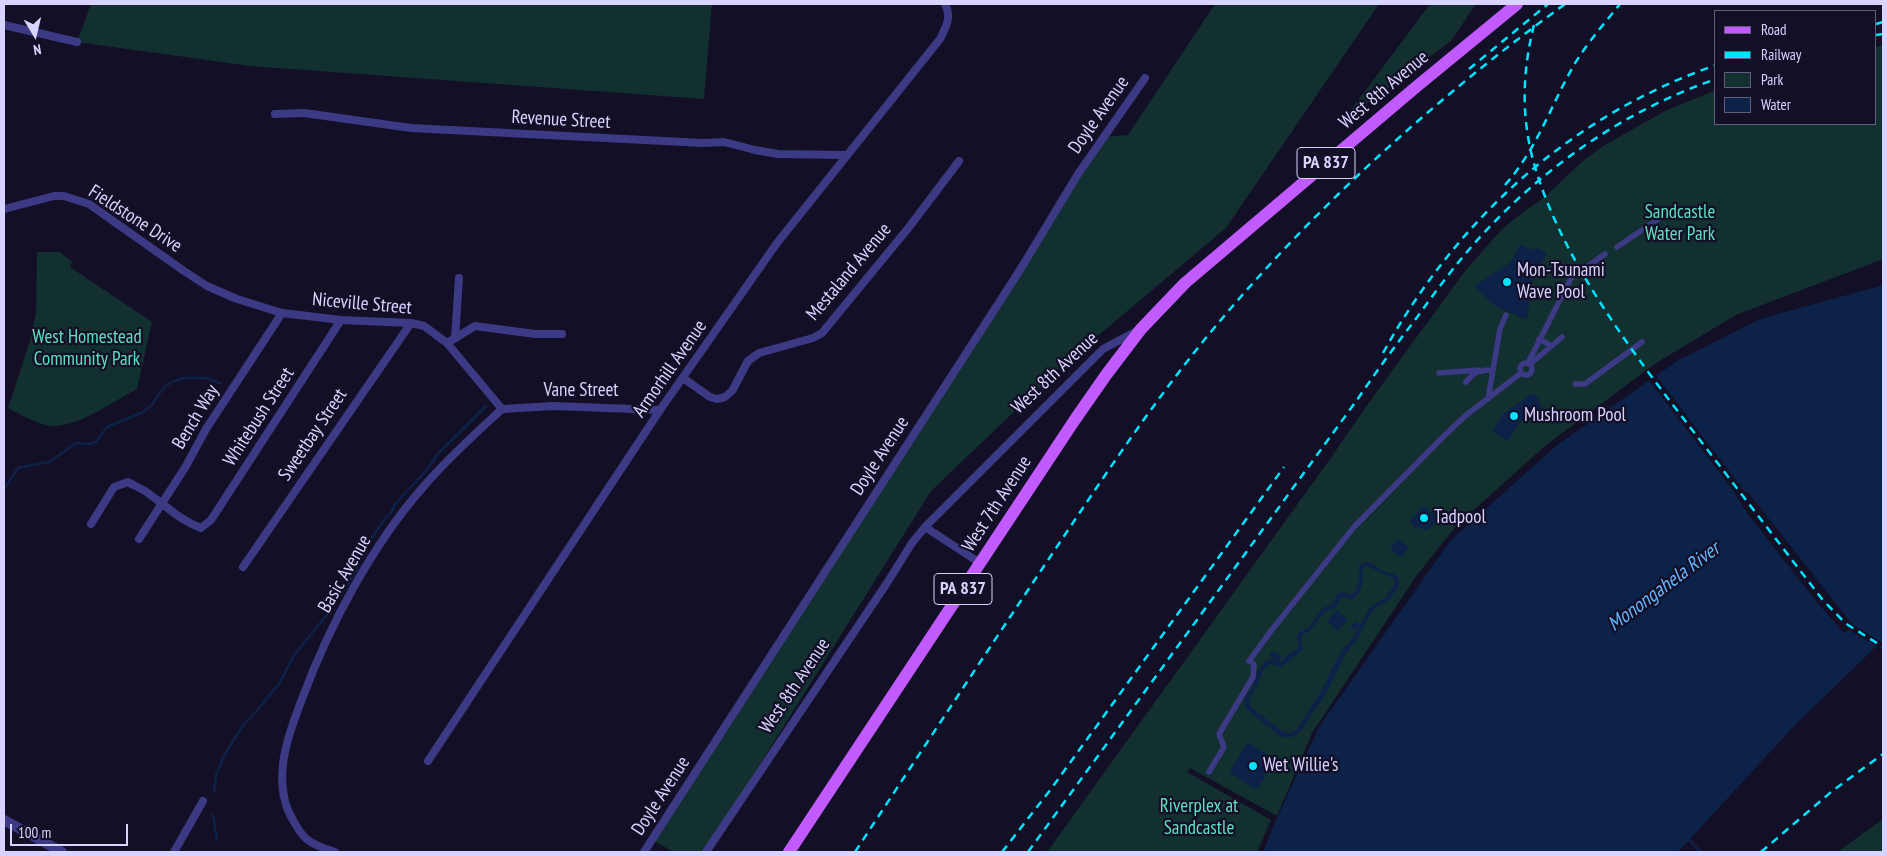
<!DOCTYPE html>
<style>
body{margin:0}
#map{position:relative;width:1887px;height:856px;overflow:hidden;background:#130f26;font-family:"PT Sans Narrow",sans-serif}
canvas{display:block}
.frame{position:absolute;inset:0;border:5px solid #d9d4ff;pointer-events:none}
.legend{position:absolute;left:1714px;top:10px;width:162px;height:115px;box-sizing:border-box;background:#130f26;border:1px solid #625e7d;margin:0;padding:6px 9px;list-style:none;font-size:15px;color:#d9d4ff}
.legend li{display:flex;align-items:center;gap:10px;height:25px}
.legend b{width:25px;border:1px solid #625e7d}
.north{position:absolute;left:10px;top:10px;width:50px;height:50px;-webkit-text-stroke:4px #130f26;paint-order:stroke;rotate:171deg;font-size:14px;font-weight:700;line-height:20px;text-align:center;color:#d9d4ff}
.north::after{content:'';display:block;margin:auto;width:18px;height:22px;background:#d9d4ff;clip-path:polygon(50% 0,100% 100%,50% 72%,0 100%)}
.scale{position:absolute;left:10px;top:824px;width:118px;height:22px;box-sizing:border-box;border:2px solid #d9d4ff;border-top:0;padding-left:6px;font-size:15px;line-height:18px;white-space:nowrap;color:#d9d4ff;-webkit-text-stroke:4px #130f26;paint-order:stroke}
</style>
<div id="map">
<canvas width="1887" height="856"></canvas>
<div class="frame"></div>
<ul class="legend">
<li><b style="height:6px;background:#c25bff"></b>Road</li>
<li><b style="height:6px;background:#00e5ff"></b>Railway</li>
<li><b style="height:14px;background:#12302f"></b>Park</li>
<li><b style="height:14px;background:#0c2248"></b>Water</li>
</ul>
<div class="north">N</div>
<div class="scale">100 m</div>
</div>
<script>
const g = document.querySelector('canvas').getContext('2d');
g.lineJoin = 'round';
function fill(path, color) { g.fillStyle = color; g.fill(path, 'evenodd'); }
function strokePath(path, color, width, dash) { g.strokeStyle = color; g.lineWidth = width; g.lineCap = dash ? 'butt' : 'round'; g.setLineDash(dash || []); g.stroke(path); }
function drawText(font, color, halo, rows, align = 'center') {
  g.font = font + ' "PT Sans Narrow",sans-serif'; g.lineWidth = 4.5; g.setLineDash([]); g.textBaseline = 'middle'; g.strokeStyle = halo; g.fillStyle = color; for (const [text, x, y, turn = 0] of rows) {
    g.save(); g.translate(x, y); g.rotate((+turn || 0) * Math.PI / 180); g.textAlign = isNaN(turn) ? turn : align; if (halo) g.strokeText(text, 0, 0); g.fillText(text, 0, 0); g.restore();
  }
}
fill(new Path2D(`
 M91 4H712L704 99 250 66 77 42Z
 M1215 4H1379L1226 228 1062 366 931 491 705 852H674L652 840 1104 137 1128 135Z
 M1430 4H1476L1451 41 1341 123Z
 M1883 45V259L1736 315 1656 363 1545 446 1457 525 1417 575 1312 733 1277 816 1190 768 1187 772 1271 820 1257 852H1047L1330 459 1370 401 1465 271 1502 229 1522 213 1542 199 1584 160 1603 146 1667 110 1716 90V124H1876V47Z
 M37 252H60L72 262 70 267 152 322 137 389C114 401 81 425 55 426 41 427 20 414 8 408L30 341 36 312Z
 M1883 819V852H1837Z`), '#12302f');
fill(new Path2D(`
 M1520 244 1532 250 1535 247 1547 253 1533 277 1527 320 1495 306 1474 286 1510 263Z
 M1883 285V640L1796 724 1678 852H1263L1277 818 1319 727 1450 541 1557 445 1677 361 1760 319Z
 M1531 394H1534L1539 399 1537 400 1539 401 1542 407 1541 412C1525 410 1516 429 1508 441L1492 431 1502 415Z
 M1424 506 1437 517 1433 526 1427 530 1414 527 1410 521 1422 507Z
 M1398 539 1409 548 1401 557 1390 549Z
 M1367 562C1374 563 1377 568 1383 571 1390 574 1394 572 1399 578L1398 587 1389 600 1375 608 1369 616 1357 640 1346 653 1326 693 1300 732C1294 738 1286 739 1279 735L1246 709 1244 702 1246 695 1252 688 1257 672 1268 659 1278 661 1269 655 1272 651 1281 656 1279 661H1282C1288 652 1292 654 1299 647L1297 635C1300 631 1303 631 1307 628 1318 618 1317 608 1333 604L1337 595 1340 592 1351 594 1355 592 1359 580V565ZM1367 566 1394 579V585L1385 598 1370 607 1360 625 1355 621 1350 627 1354 630 1359 626 1353 638 1343 649 1334 665 1322 690 1296 730 1290 733 1280 730 1250 706 1249 697C1257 691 1258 684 1261 675 1262 671 1267 667 1269 664L1281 667 1297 655 1303 648 1301 639 1302 635C1318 629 1318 610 1335 609L1341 597 1352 599C1363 594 1364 579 1363 568Z
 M1336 610 1348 619 1338 631 1327 622Z
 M1248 742 1276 760 1257 790 1229 772Z`), '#0c2248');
fill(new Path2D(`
 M1655 374 1739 484 1746 493 1748 492 1852 624 1883 643 1879 647 1849 630 1844 633 1815 600 1747 513 1732 489 1648 379Z`), '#130f26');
strokePath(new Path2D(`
 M4 489 18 468 49 462 76 443 88 444 96 442 107 427 141 413 151 406 164 387 174 381 185 378H205L220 383
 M214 792 216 775 224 756 241 728 261 706 280 682 294 655 330 611 354 574 367 545 386 517 391 513 395 504 427 470 436 456 486 406
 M213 815 217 840
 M1688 839 1701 852`), '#0c2248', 2.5);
strokePath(new Path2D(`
 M1617 247 1676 207
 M1539 339 1552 346
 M1520 369a6 6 0 1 1 12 0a6 6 0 1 1-12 0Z
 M1528 363 1571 278 1605 254
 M1530 364 1562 337
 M1439 373 1478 370
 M1466 382C1474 372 1479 370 1492 370
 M1575 384H1585L1642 342
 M1488 399 1500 329 1506 315
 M1209 772 1224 747 1219 734 1253 677 1254 664 1249 661 1271 631 1354 527 1442 438 1465 416 1521 373`), '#3d3a85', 5.5);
strokePath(new Path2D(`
 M4 25 77 42
 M275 114 304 113 411 128 703 143 724 142 755 150 778 154 846 155
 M4 209 54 196H64L89 204 184 271 207 286 237 299 282 313 341 320 411 323 424 326 447 343 475 326 535 334H562
 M455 338 459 278
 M447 343 502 409
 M683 378 710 397 717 399 725 397 732 391 748 361 759 353 813 338 822 333 910 226 959 161
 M502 409 553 406 660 410
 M91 524 114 487 128 482C133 485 140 488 145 491 164 504 179 520 201 528L211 520 341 320
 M925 527 980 563
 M139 539 186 466 206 429 282 313
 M243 567 411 323
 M428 761 660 410 777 243 940 39C946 27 952 17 945 4
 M174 852 203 801
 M335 852C327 849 315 846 308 840 300 835 287 811 285 801 276 767 290 730 302 699 329 626 372 545 424 486 448 458 475 434 502 409
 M644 852 1020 270 1078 174 1145 78
 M706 852 887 583 912 543 925 527 1103 349 1137 331`), '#3d3a85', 8);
strokePath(new Path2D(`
 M4 820 62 852`), '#3d3a85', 10);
strokePath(new Path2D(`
 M789 852 1074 421 1106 375 1141 329 1185 283 1416 87 1517 4`), '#c25bff', 12);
strokePath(new Path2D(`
 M1876 24 1883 22
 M1534 25C1523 68 1521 112 1532 156 1557 254 1632 352 1693 431 1736 487 1779 543 1822 599L1845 623 1883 647
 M1876 35 1883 34
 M1469 69 1548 4
 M1505 185C1537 149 1551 105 1574 65 1587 43 1604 24 1620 4
 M1383 353C1457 219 1570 116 1716 65
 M855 852C916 759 978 665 1040 572 1093 493 1145 413 1205 339 1309 212 1433 100 1565 4
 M1002 852 1051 789 1284 467
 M1028 852 1357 400C1376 372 1395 346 1415 320 1436 291 1457 262 1481 236 1545 166 1626 110 1716 79
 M1761 852 1831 792 1883 754`), '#00e5ff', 2.5, [8, 6]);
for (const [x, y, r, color] of [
 [1507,282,5,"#00e5ff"],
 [1514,416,5,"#00e5ff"],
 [1424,518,5,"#00e5ff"],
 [1253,766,5,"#00e5ff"]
]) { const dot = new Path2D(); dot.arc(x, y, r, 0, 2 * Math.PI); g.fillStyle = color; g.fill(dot); strokePath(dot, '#130f26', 2); }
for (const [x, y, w] of [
 [1326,163,58],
 [963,589,58]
]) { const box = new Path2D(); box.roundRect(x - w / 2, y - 15.5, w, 31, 4); g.fillStyle = '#130f26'; g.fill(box); strokePath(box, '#d9d4ff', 1); }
drawText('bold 18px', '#d9d4ff', null, [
 ["PA 837",1326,163],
 ["PA 837",963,589]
]);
drawText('19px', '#d9d4ff', '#130f26', [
 ["West 8th Avenue",1384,90,-40],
 ["Doyle Avenue",1099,115,-55],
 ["Revenue Street",561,120,3],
 ["Fieldstone Drive",135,219,33],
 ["Mestaland Avenue",849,272,-50],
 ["Niceville Street",362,304,5],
 ["Armorhill Avenue",670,369,-55],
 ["West 8th Avenue",1055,373,-43],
 ["Vane Street",581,391],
 ["Bench Way",196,417,-59],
 ["Whitebush Street",259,417,-57],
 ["Sweetbay Street",313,435,-56],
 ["Doyle Avenue",880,456,-57],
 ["West 7th Avenue",997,504,-57],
 ["Basic Avenue",345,574,-60],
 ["West 8th Avenue",795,686,-56],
 ["Doyle Avenue",661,796,-57]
]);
drawText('19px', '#5fe0c0', '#130f26', [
 ["Sandcastle",1680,213],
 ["Water Park",1680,235],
 ["West Homestead",87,338],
 ["Community Park",87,360],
 ["Riverplex at",1199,807],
 ["Sandcastle",1199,829]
]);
drawText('19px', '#d9d4ff', '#130f26', [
 ["Mon-Tsunami",1517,271],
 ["Wave Pool",1517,293],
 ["Mushroom Pool",1524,416],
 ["Tadpool",1434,518],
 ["Wet Willie's",1263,766]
], 'left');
drawText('italic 20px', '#62b6ff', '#130f26', [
 ["Monongahela River",1664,587,-37]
]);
</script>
